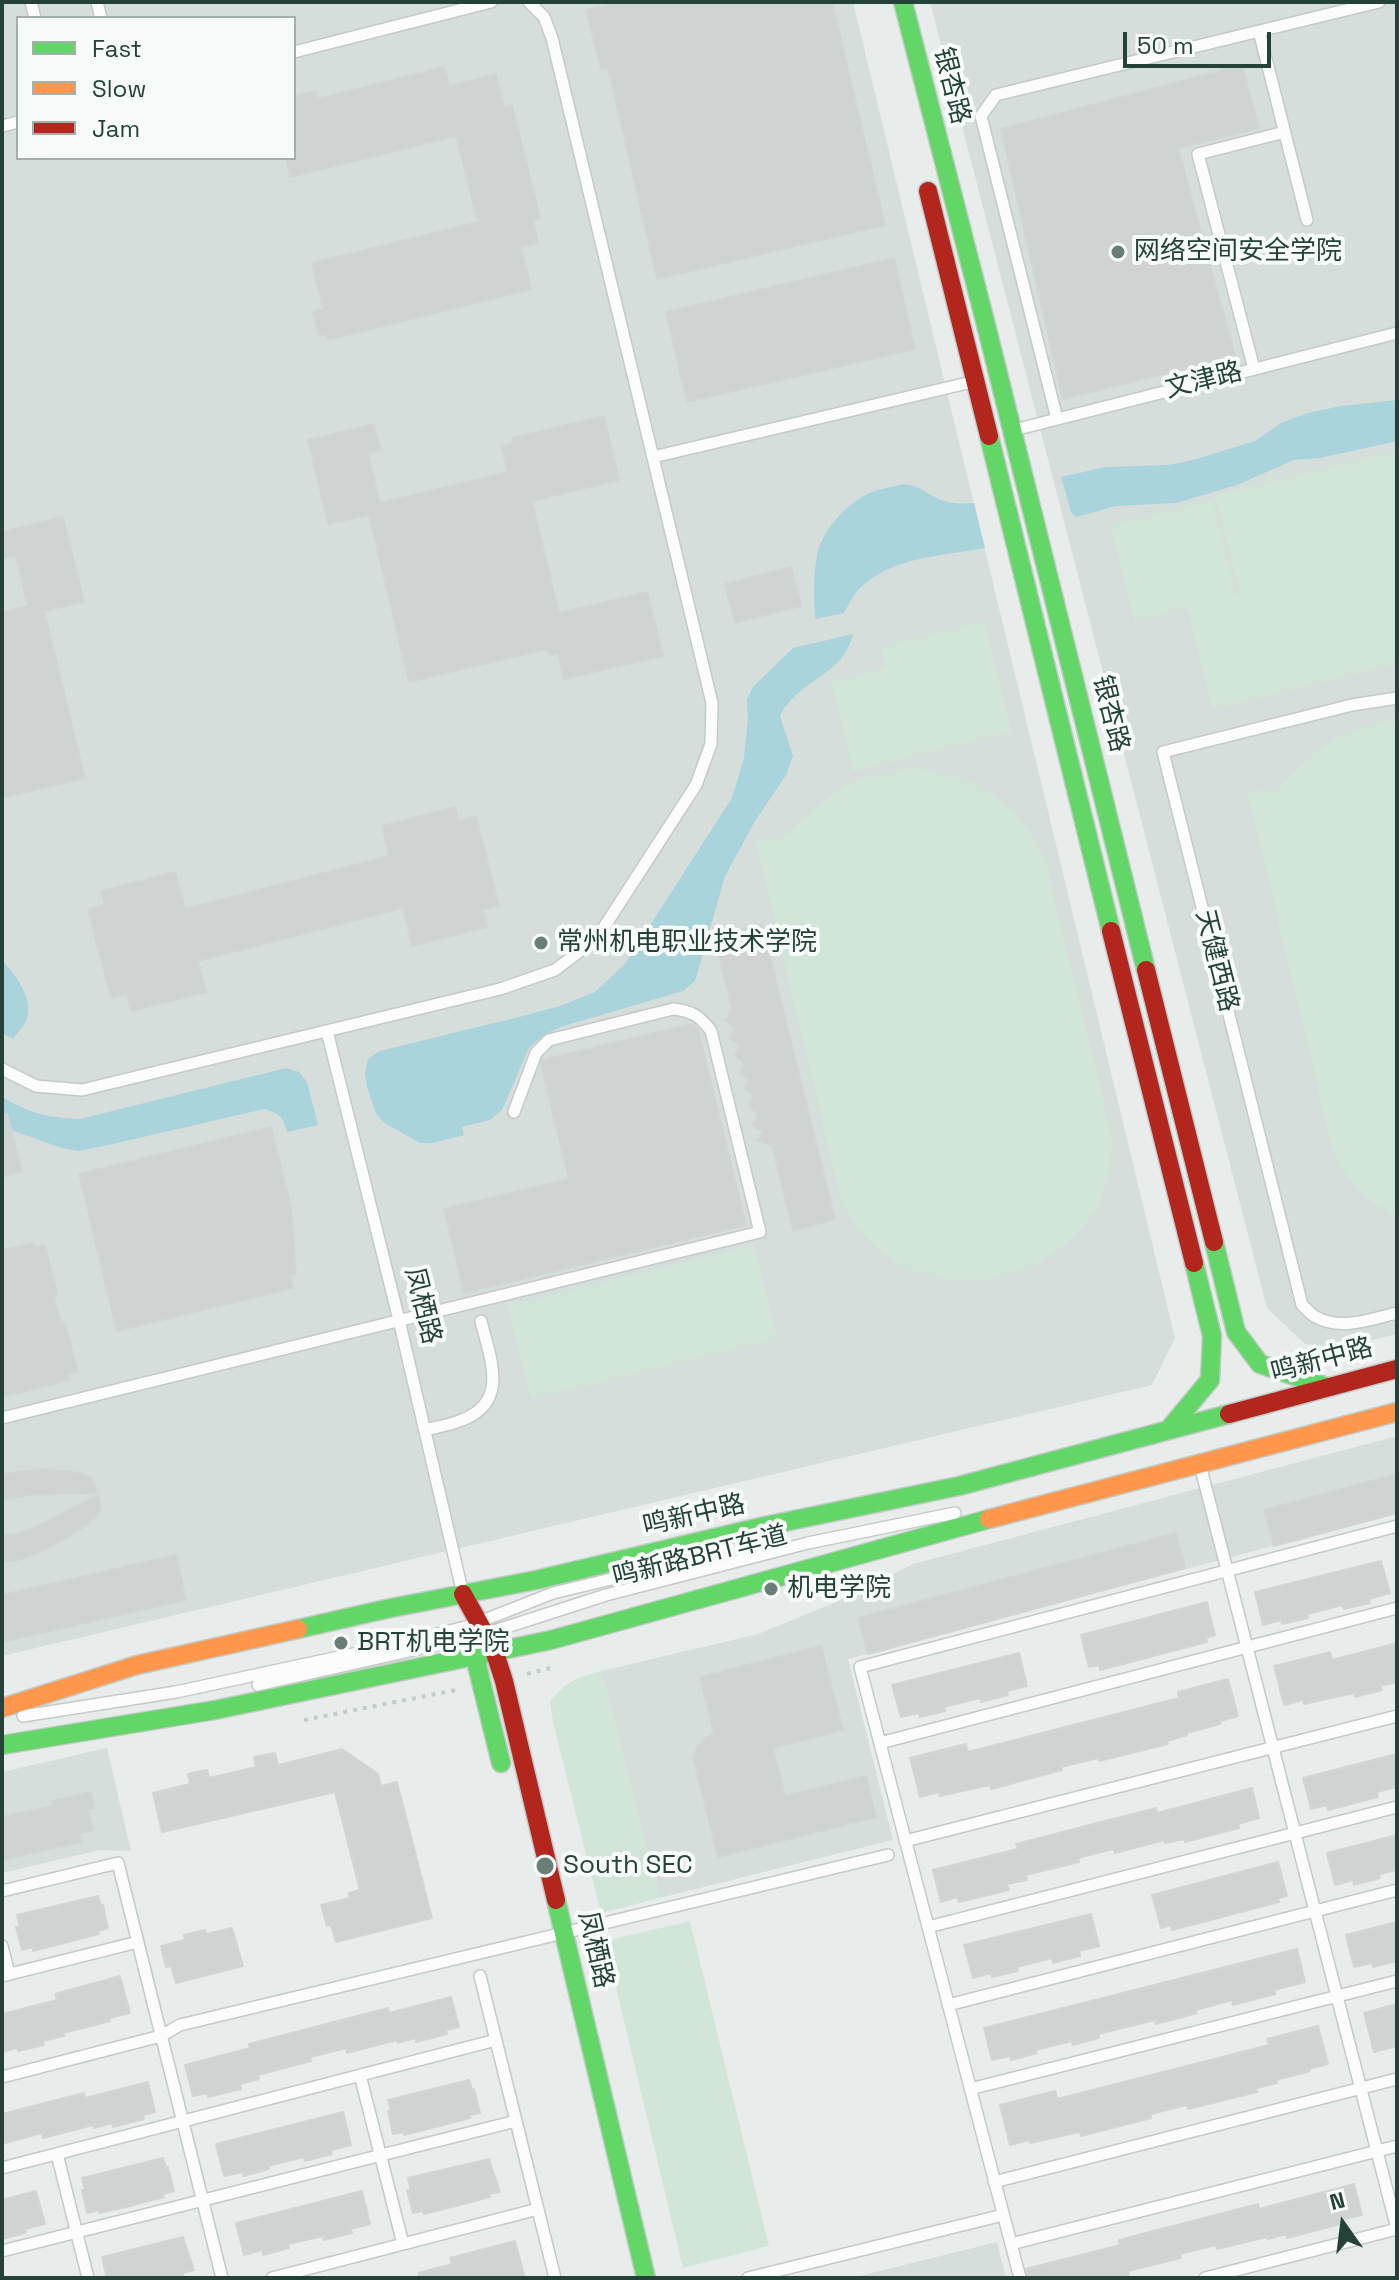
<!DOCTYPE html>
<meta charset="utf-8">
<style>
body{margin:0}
#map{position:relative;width:1399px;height:2280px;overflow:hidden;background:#e8edeb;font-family:"Space Grotesk",sans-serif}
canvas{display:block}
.frame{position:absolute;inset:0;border:4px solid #24423a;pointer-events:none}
.legend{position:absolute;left:16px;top:16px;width:280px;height:144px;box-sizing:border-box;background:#f7fbf9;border:2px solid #a3b1ad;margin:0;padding:10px 14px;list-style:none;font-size:24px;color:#24423a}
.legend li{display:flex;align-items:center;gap:16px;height:40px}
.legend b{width:40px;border:2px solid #a3b1ad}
.north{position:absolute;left:1303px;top:2184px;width:80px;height:80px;-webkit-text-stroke:6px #f7fbf9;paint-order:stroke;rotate:346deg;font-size:22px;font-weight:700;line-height:32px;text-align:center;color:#24423a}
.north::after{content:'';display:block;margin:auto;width:28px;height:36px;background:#24423a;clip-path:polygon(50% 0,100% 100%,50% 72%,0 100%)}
.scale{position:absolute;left:1123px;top:32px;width:148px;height:36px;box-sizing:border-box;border:4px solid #24423a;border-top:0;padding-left:10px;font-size:24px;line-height:28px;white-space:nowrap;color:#24423a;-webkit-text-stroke:6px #f7fbf9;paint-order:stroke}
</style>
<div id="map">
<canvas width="1399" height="2280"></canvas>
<div class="frame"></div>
<ul class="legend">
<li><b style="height:10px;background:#63d668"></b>Fast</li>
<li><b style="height:10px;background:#ff974d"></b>Slow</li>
<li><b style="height:10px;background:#b3261e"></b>Jam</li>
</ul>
<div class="north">N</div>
<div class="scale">50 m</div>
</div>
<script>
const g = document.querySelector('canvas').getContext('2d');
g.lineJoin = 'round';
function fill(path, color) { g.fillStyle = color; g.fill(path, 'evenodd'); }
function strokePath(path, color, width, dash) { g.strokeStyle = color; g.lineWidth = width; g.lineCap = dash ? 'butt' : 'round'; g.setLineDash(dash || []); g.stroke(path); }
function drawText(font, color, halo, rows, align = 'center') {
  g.font = font + ' "Space Grotesk","Noto Sans SC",sans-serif'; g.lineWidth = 8; g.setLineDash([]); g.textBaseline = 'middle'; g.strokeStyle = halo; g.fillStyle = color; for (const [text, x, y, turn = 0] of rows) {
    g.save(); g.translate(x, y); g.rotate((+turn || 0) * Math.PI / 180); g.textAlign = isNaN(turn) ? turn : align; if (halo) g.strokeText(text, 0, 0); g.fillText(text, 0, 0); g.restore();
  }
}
fill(new Path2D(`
 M2 2H853L1175 1338 1152 1385 2 1656ZM18 18H294V158H18Z
 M930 2H1397V1334L1341 1348 1305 1344 1267 1308Z
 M1397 1436V1513L848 1659 893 1840 660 1898 601 1671 758 1634 834 1603 913 1564Z
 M107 1748 131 1851 100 1850 2 1873V1772Z
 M997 2242 1006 2278H851Z`), '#d6dedb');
fill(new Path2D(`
 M1397 450V663L1213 709 1188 609 1135 622 1111 525 1213 500 1237 596 1240 595 1215 496Z
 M984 621 1011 732 853 771 831 681 886 667 881 646Z
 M1397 720V1217C1368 1203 1346 1180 1333 1151L1248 794 1280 786 1316 752 1338 736 1379 722Z
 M911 768C973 772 1023 804 1046 863L1111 1133C1112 1153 1111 1173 1103 1193 1092 1221 1069 1245 1043 1260 969 1302 878 1279 841 1200L756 842 787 834 824 801 846 785 863 777Z
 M754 1245 777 1339 531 1399 508 1306Z
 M601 1671 660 1898 601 1913 553 1722 550 1702C566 1681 576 1678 601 1671Z
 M690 1921 769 2246 683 2268 605 1941Z`), '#d1e6d8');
fill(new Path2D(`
 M1397 400V441L1320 458 1294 460 1237 485 1176 503 1116 506 1076 517 1071 512 1061 477 1106 467 1168 465 1193 460 1255 441 1281 423 1308 413 1341 406Z
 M905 484C921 487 921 490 935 497 947 504 961 504 974 503L985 548C943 556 895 556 861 587 854 593 849 604 844 613L815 619C814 598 813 576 817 556 821 533 842 509 862 497 874 489 891 487 905 484Z
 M853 634C843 677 799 678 780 716L793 756 786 775 755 821 725 876 695 981 683 991 564 1026 545 1034 529 1048 502 1110 490 1120 462 1127 464 1135 433 1143H420L383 1122 376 1113 367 1087 365 1072 368 1059 380 1051 523 1016 560 1006 595 992 625 964 732 798 744 758 748 717 747 700 753 687 793 648Z
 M2 961C15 973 33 998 27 1018 25 1025 17 1033 13 1039L2 1033Z
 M286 1068 299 1072 307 1082 318 1125 287 1132C284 1117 278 1113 264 1109L104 1146 78 1151 62 1148 2 1127V1097C32 1114 45 1117 80 1119Z`), '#a9d4db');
const building = new Path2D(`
 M620 2H832L885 225 657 279 608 67 601 69 586 10Z
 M1242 65 1259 128 1178 148 1235 356 1063 399 1001 129Z
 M444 67 449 86 496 74 504 107 512 105 540 218 533 220 538 243 521 247 531 289 327 340 326 334 319 336 313 312 323 309 312 263 478 222 456 136 290 177 286 158H294V96L316 91 317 99Z
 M894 258 915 349 687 402 666 312Z
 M604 416 619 480 532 501 559 613 647 592 663 656 564 679 558 653 549 656 547 649 409 682 369 515 328 524 308 440 374 424 381 450 368 453 380 503 508 472 501 446 513 443 512 438Z
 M63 517 84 602 44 611 85 778 2 798V612L28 606 16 556 2 559V532Z
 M791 567 801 606 735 623 725 584Z
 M455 807 459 821 476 816 499 906 483 910 487 927 412 946 403 908 198 961 206 992 131 1011 127 994 111 998 88 909 105 905 101 891 175 872 185 909 389 856 382 826Z
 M762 924 835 1219 793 1231 772 1145 758 1141 763 1132 753 1125 758 1114 749 1107 753 1096 745 1089 749 1080 740 1073 744 1063 735 1056 740 1045 730 1038 735 1028 726 1021 732 1008 714 936Z
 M692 1024 698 1029 746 1225 464 1293 444 1209 569 1179 541 1065 542 1060Z
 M7 1114 22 1171 2 1177V1115Z
 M271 1127 291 1207 296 1274 290 1275 293 1288 117 1331 79 1174Z
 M33 1243 34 1248 45 1245 57 1294 54 1295 61 1324 65 1323 78 1372 67 1375 69 1380 2 1397V1250Z
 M43 1469 80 1473 91 1478 98 1493 31 1495 2 1499V1474Z
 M1397 1474V1513L1274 1546 1264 1510Z
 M98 1495 101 1509 95 1517 81 1529 43 1551 18 1560 2 1562V1536L17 1534 39 1526Z
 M1176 1533 1185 1568 868 1654 858 1618Z
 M176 1555 186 1600 2 1642V1595Z
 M1381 1561 1390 1593 1369 1599 1370 1603 1344 1609 1342 1605 1307 1614 1308 1618 1282 1624 1281 1620 1263 1625 1255 1592Z
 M1207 1602 1215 1635 1206 1638 1207 1642 1100 1670 1099 1665 1089 1667 1081 1635Z
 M1397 1643V1682L1381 1686 1382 1690 1355 1697 1354 1693 1304 1704 1303 1700 1284 1705 1274 1666 1330 1652 1332 1660Z
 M821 1646 843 1730 773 1748 785 1796 866 1776 876 1817 718 1857 693 1757 698 1746 714 1732 700 1677Z
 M1019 1653 1027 1686 1007 1691 1008 1695 981 1702 980 1698 944 1707 945 1711 920 1717 919 1713 901 1717 892 1685Z
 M1228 1679 1238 1716 1220 1721V1724L1187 1733V1735L1167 1741 1168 1744 1099 1761 1098 1758 1061 1767 1062 1770 991 1789 990 1785 940 1796 939 1792 920 1797 910 1758 966 1744 968 1752 1179 1698 1178 1692Z
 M342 1749 378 1774 381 1786 397 1782 432 1918 336 1942 331 1925 327 1926 321 1905 350 1898 349 1893 360 1890 335 1792 162 1832 153 1793 190 1784 188 1774 207 1770 209 1778 256 1767 254 1757 275 1753 278 1765Z
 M1397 1754V1787L1377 1792 1378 1797 1328 1810 1327 1805 1311 1809 1303 1778Z
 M1252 1788 1259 1818 1238 1824 1239 1828 1185 1842 1184 1839 1165 1843V1840L1115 1853 1114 1849 1078 1858 1079 1862 1026 1875 1027 1880 1007 1884 1009 1890 959 1902 957 1897 941 1902 933 1870 1018 1849 1016 1844 1156 1808 1157 1813Z
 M91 1792 94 1808 88 1809 93 1830 80 1833 82 1842 2 1860V1817L53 1806 52 1801Z
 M1397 1835V1870L1379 1874 1380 1878 1354 1885 1353 1880 1335 1885 1327 1853Z
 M1278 1862 1287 1896 1278 1898 1279 1902 1172 1930 1171 1925 1161 1928 1152 1895Z
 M98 1896 101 1905H103L108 1928 98 1931 99 1934 33 1951V1947L22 1950 16 1927H20L17 1915Z
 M1091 1914 1099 1946 1079 1951 1080 1956 1053 1963 1052 1958 1017 1967 1018 1971 992 1977 991 1973 973 1978 964 1945Z
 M1397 1922V1961L1373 1967 1372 1963 1354 1967 1346 1935Z
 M232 1928 243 1966 176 1983 171 1966 166 1967 161 1946 185 1940 184 1935 205 1930 206 1934Z
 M1297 1949 1305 1982 1274 1990 1275 1994 1233 2005 1232 2000 1196 2010 1197 2013 1156 2024 1155 2020 1122 2028 1098 2034 1099 2038 1073 2045 1071 2041 1036 2050 1037 2053 1011 2060 1010 2056 992 2060 984 2028Z
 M120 1976 130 2013 109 2018 110 2021 63 2033 64 2036 43 2041 44 2045 18 2051 17 2048 2 2052V2014L57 2000 55 1994Z
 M451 1997 459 2027 446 2030 447 2034 416 2042V2038L398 2043 397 2040 347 2053 346 2048 310 2057 311 2061 258 2075 259 2079 240 2084 241 2089 208 2097 207 2093 193 2096 185 2065 250 2048 249 2044 388 2008 389 2013Z
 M1397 2004V2046L1374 2052 1364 2013Z
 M1318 2026 1328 2064 1309 2069 1310 2071 1276 2080 1277 2083 1256 2088 1257 2092 1188 2109 1187 2105 1151 2114V2118L1081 2136 1080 2132 1030 2143 1029 2140 1010 2145 1000 2105 1055 2091 1057 2099 1269 2045 1267 2039Z
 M469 2080 472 2089H474L480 2113 469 2115 470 2118 428 2129 404 2135V2132L393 2134 388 2111H391L388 2100Z
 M148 2082 155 2112 143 2115 144 2119 113 2127 112 2123 94 2128 93 2125 43 2138 42 2133 2 2144V2114L84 2093 85 2098Z
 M343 2112 351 2145 331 2150 332 2154 305 2161 304 2157 268 2166 269 2169 244 2176 243 2172 224 2176 216 2144Z
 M163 2158 166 2168 168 2167 174 2191 163 2194 164 2197 126 2207 99 2213 98 2210 87 2213 82 2190H85L82 2178Z
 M489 2159 500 2192 489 2194 490 2197 448 2208 424 2214 423 2211 413 2213 407 2190H411L408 2178Z
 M1354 2184 1362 2215 1340 2220 1341 2224 1287 2238 1286 2234 1268 2239 1267 2237 1217 2249 1216 2245 1180 2254 1181 2258 1128 2271 1129 2276 1119 2278H1028L1026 2269 1120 2245 1119 2240 1258 2204 1259 2209Z
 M36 2191 45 2224 25 2229 26 2233 2 2239V2200Z
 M362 2191 370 2224 350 2229 352 2233 324 2240 323 2236 288 2244 289 2248 263 2255 262 2250 244 2255 236 2223Z
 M183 2237 194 2270 183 2273 184 2278H107L102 2257Z
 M515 2241 525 2278H420L419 2273 452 2264 450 2258Z`);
fill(building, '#cfd4d2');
strokePath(building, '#d1d6d4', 2);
const lane = new Path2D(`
 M31 2 35 18
 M97 2 101 18
 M1259 31 1307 220
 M294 52 491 2
 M2 126 18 122
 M1254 369 1198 154 1285 132
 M1057 419 981 116 996 95 1379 2
 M1014 430 1397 333
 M653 457 972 382
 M1397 698 1352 705 1163 752 1302 1305C1306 1308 1311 1315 1316 1317 1341 1331 1372 1319 1397 1313
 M327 1031 399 1320 462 1590
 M2 1069 36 1086 82 1090 500 989 555 970 597 938 696 785 711 744 712 703 552 38 544 17 529 2
 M2 1418 760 1232 711 1031C700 1016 692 1011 673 1009L549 1040 536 1053 514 1112
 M425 1430C437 1427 450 1425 462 1420 510 1402 490 1358 481 1321
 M1200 1465 1397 2229 1205 2278
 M488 1633 606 1595 808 1543 955 1513
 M258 1685 467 1638
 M23 1716 176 1692 395 1645 469 1626 553 1593 628 1575
 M880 1743 1397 1608
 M905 1841 1397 1716
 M2 1891 118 1863 222 2278
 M928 1927 1397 1807
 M2 1946 9 1974
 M2 1976 138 1942
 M480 1976 555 2278
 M948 2005 1397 1890
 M360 2075 403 2244
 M2 2077 161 2036 180 2025 888 1855
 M970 2089 1397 1981
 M57 2154 88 2278
 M2 2168 496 2040
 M994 2182 1397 2079
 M1011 2244 1397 2146
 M2 2251 516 2121
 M272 2278 538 2209
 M748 2278 1003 2215
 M1020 2278 860 1667 1397 1526`);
const fast = new Path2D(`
 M903 2 986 325 1146 970
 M989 436 1111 931
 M1214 1242 1236 1332 1260 1364 1327 1387
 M1169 1429 1210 1380 1212 1336 1194 1263
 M298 1629 386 1609 536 1580 765 1526 959 1486 1229 1414
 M471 1641 501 1763
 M2 1745 215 1710 551 1640 989 1519
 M556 1900 646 2278`);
const slow = new Path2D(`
 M989 1519 1397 1412
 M2 1708 137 1665 298 1629`);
const jam = new Path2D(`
 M928 191 989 436
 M1111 931 1194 1263
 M1146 970 1214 1242
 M1229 1414 1397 1369
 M463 1594 494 1650 504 1681 556 1900`);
strokePath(lane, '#c5cac8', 14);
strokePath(fast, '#c3cbc8', 21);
strokePath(slow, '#c3cbc8', 21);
strokePath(jam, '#c3cbc8', 21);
strokePath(new Path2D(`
 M527 1674 550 1668
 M304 1720 456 1690`), '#c3ccca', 4, [4, 6]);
strokePath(lane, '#fcfcfc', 11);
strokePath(fast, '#63d668', 18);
strokePath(slow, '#ff974d', 18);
strokePath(jam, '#b3261e', 18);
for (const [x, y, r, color] of [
 [1118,252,8,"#697e78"],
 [541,943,8,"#697e78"],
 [771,1589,8,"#697e78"],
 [341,1643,8,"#697e78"],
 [545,1866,10,"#697e78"]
]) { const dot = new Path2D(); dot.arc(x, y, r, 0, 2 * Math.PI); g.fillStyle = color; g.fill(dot); strokePath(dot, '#f7fbf9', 3); }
drawText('26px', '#24423a', '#f7fbf9', [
 ["银杏路",951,86,76],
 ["文津路",1204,381,-14],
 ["银杏路",1110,714,76],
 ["天健西路",1216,961,76],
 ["凤栖路",422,1306,76],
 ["鸣新中路",1322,1361,-15],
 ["鸣新中路",694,1516,-13],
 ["鸣新路BRT车道",700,1557,-14],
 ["凤栖路",595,1950,77]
]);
drawText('26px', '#24423a', '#f7fbf9', [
 ["网络空间安全学院",1134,252],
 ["常州机电职业技术学院",557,943],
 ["机电学院",787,1589],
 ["BRT机电学院",357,1643],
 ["South SEC",563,1866]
], 'left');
</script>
